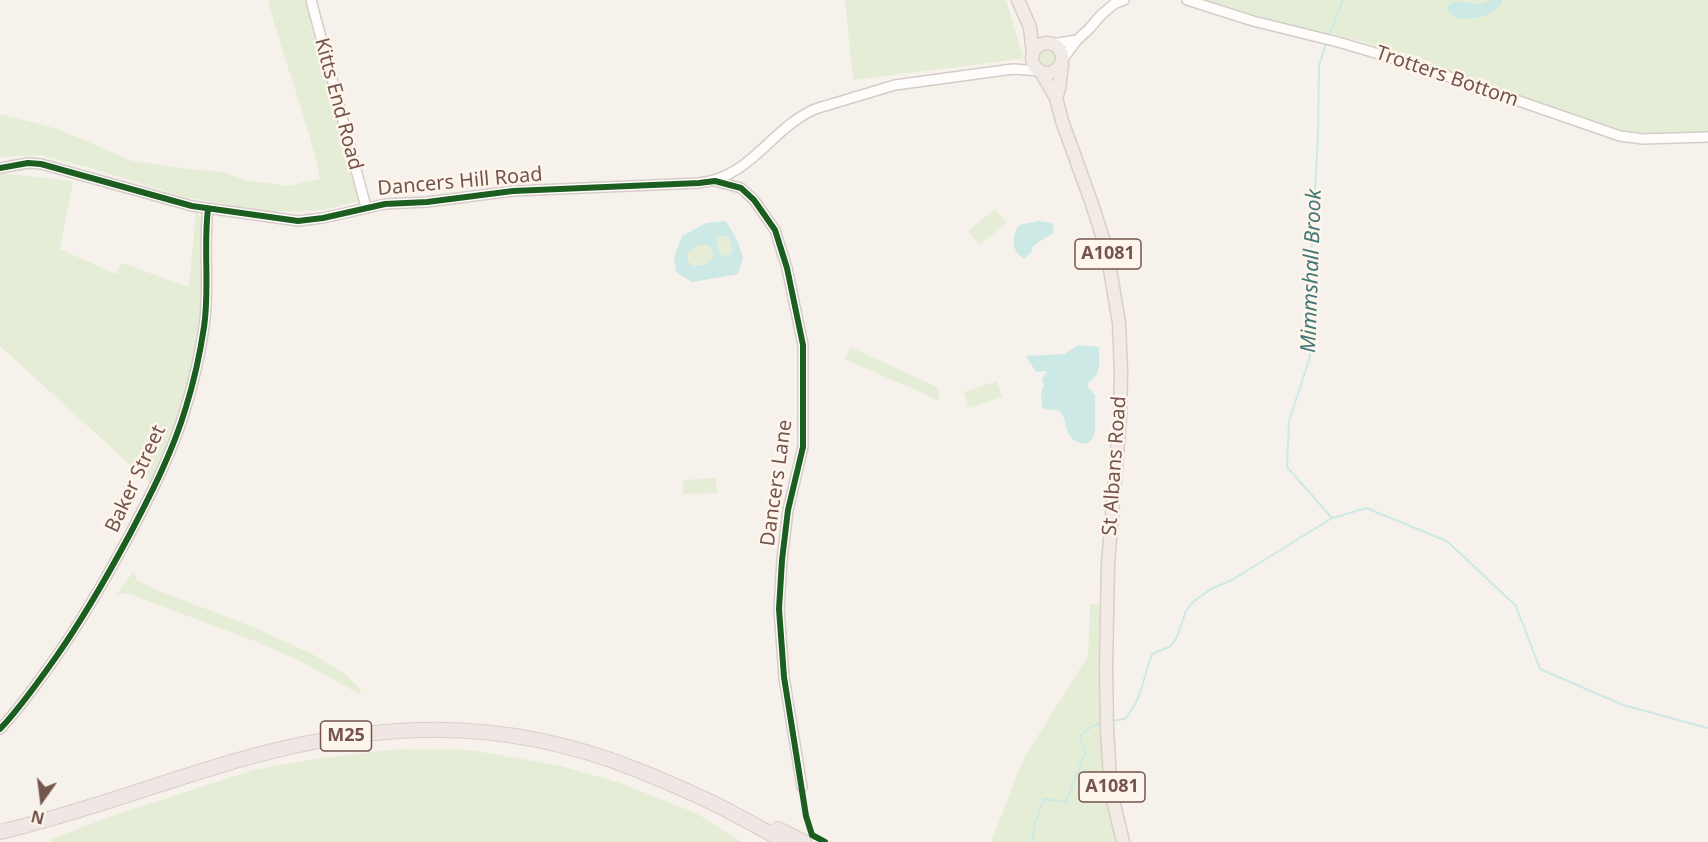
<!DOCTYPE html>
<style>
body{margin:0}
#map{position:relative;width:1708px;height:842px;overflow:hidden;background:#f7f1eb;font-family:"Noto Sans",sans-serif}
canvas{display:block}
.north{position:absolute;left:12px;top:770px;width:60px;height:60px;-webkit-text-stroke:4px #fef5ec;paint-order:stroke;rotate:194deg;font-size:16px;font-weight:700;line-height:24px;text-align:center;color:#74544c}
.north::after{content:'';display:block;margin:auto;width:21px;height:27px;background:#74544c;clip-path:polygon(50% 0,100% 100%,50% 72%,0 100%)}
</style>
<div id="map">
<canvas width="1708" height="842"></canvas>
<div class="north">N</div>
</div>
<script>
const g = document.querySelector('canvas').getContext('2d');
g.lineJoin = 'round';
function fill(path, color) { g.fillStyle = color; g.fill(path, 'evenodd'); }
function strokePath(path, color, width, dash) { g.strokeStyle = color; g.lineWidth = width; g.lineCap = dash ? 'butt' : 'round'; g.setLineDash(dash || []); g.stroke(path); }
function drawText(font, color, halo, rows, align = 'center') {
  g.font = font + ' "Noto Sans",sans-serif'; g.lineWidth = 5; g.setLineDash([]); g.textBaseline = 'middle'; g.strokeStyle = halo; g.fillStyle = color; for (const [text, x, y, turn = 0] of rows) {
    g.save(); g.translate(x, y); g.rotate((+turn || 0) * Math.PI / 180); g.textAlign = isNaN(turn) ? turn : align; if (halo) g.strokeText(text, 0, 0); g.fillText(text, 0, 0); g.restore();
  }
}
fill(new Path2D(`
 M268 0H306L358 201 323 210 273 212 183 197 91 168 40 155 0 157V114L58 129 132 161 196 170 224 172 245 180 287 186 320 179C308 118 283 60 268 0Z
 M845 0H1006L1023 57 1020 59 853 80Z
 M1200 0H1708V133L1631 134 1597 126 1432 66 1434 63 1411 55 1330 33 1328 36Z
 M1036 58a11 11 0 1 1 22 0a11 11 0 1 1-22 0Z
 M0 173 73 181 60 249 116 274 122 263 189 287 196 211 201 218 202 299 196 355 181 411 151 484 0 346Z
 M995 209 1007 222 980 245 968 231Z
 M718 236H725L730 240 732 252 728 256H721L716 240Z
 M701 245H709L713 251V258L705 265 694 266 688 261 687 253 693 248Z
 M850 347 937 387 940 401 845 359Z
 M997 381 1002 397 969 408 964 392Z
 M716 478 717 493 683 494V480Z
 M134 571 137 580 157 590 258 629 312 654 344 673 361 690V692L359 694 300 661 257 642 127 593 116 595Z
 M1090 604H1100C1099 647 1100 690 1103 733 1104 770 1106 807 1117 842H991L1024 758 1088 656Z
 M399 749 469 750 557 765 620 783 696 813 742 842H55L48 840 112 816 253 770 315 759Z`), '#e6edd6');
fill(new Path2D(`
 M1490 0H1503V1C1497 16 1470 21 1455 18L1448 10V6L1453 1C1465 1 1479 8 1490 0Z
 M726 221 737 240 743 258 738 274 692 282 676 272 674 257 682 236 706 223ZM718 236H725L730 240 732 252 728 256 721 255 716 240ZM701 245H709L713 251V258L705 265 694 266 688 261 687 253 693 248Z
 M1039 221 1052 223 1054 228 1053 233 1033 246 1031 253 1024 259C1011 250 1011 238 1019 225Z
 M1078 345 1099 347C1099 361 1102 375 1089 382L1087 386 1095 395V431L1092 440 1086 444C1061 441 1070 422 1060 412 1055 408 1048 411 1042 407L1041 392 1044 387 1042 379 1047 371 1036 372 1026 356 1064 354Z`), '#cde9e6');
strokePath(new Path2D(`
 M1328 37 1343 0
 M1333 518 1366 508 1447 541 1516 606 1540 669 1623 705 1708 728
 M1111 721 1125 719C1144 695 1142 680 1152 654L1171 646 1177 637 1186 611 1194 601 1211 589 1232 580 1332 518 1287 467 1289 421 1310 357 1312 240 1318 136 1319 66 1326 43
 M1032 842 1035 822 1044 799 1066 802 1085 753 1080 736 1091 727 1102 723`), '#cde9e6', 2);
const minor = new Path2D(`
 M311 0 366 207
 M1187 0 1253 21 1338 42 1406 62 1620 136 1643 139 1708 137
 M1052 44 1077 40
 M1062 60 1077 40 1089 29 1101 15 1114 4 1124 0
 M0 168 28 163 41 164 192 206 298 221 323 218 385 204 427 202 513 191 699 183C752 177 770 129 815 109L895 85 1013 69 1040 71
 M715 181 741 188 754 200 775 230 787 268 803 345V447L788 510 782 560 779 609 784 677 802 787
 M0 729C21 707 38 682 56 657 84 617 108 575 131 532 152 492 173 451 186 407 194 381 200 354 204 327 210 287 203 248 208 209`);
const major = new Path2D(`
 M1018 0 1030 27 1033 54
 M1032 58a15 15 0 1 1 30 0a15 15 0 1 1-30 0Z
 M1041 72 1056 98 1062 121 1092 204 1107 251 1119 323 1121 372 1120 418 1108 563 1106 668 1107 730 1110 778 1113 800 1123 842
 M1056 98 1059 89 1062 64`);
const highway = new Path2D(`
 M778 829 804 842
 M0 832C80 813 156 784 235 761 373 721 499 715 635 769 670 783 705 798 738 816 754 824 770 834 786 842`);
strokePath(minor, '#d6ccc8', 12);
strokePath(major, '#d8ceca', 15);
strokePath(highway, '#d8ceca', 16);
strokePath(minor, '#fefdfc', 9);
strokePath(major, '#f2ebe5', 12);
strokePath(highway, '#f0e7e5', 14);
strokePath(new Path2D(`
 M0 168 28 163 41 164 192 206 298 221 323 218 385 204 427 202 513 191 699 183 715 181 741 188 754 200 775 230 787 268 803 345V447L788 510 782 560 779 609 784 677 806 816 812 835 825 842
 M0 729C21 707 38 682 56 657 84 617 108 575 131 532 152 492 173 451 186 407 194 381 200 354 204 327 210 287 203 248 208 209`), '#1b5e20', 6);
for (const [x, y, w] of [
 [1108,254,66],
 [346,736,51],
 [1112,787,66]
]) { const box = new Path2D(); box.roundRect(x - w / 2, y - 15, w, 30, 4.5); g.fillStyle = '#fef5ec'; g.fill(box); strokePath(box, '#74544c', 1.5); }
drawText('bold 18px', '#74544c', null, [
 ["A1081",1108,254],
 ["M25",346,736],
 ["A1081",1112,787]
]);
drawText('20px', '#74544c', '#fef5ec', [
 ["Trotters Bottom",1447,77,19],
 ["Kitts End Road",338,104,75],
 ["Dancers Hill Road",460,182,-5],
 ["St Albans Road",1115,466,-86],
 ["Baker Street",136,479,-65],
 ["Dancers Lane",777,483,-82]
]);
drawText('italic 21px', '#407878', '#fef5ec', [
 ["Mimmshall Brook",1312,271,-88]
]);
</script>
